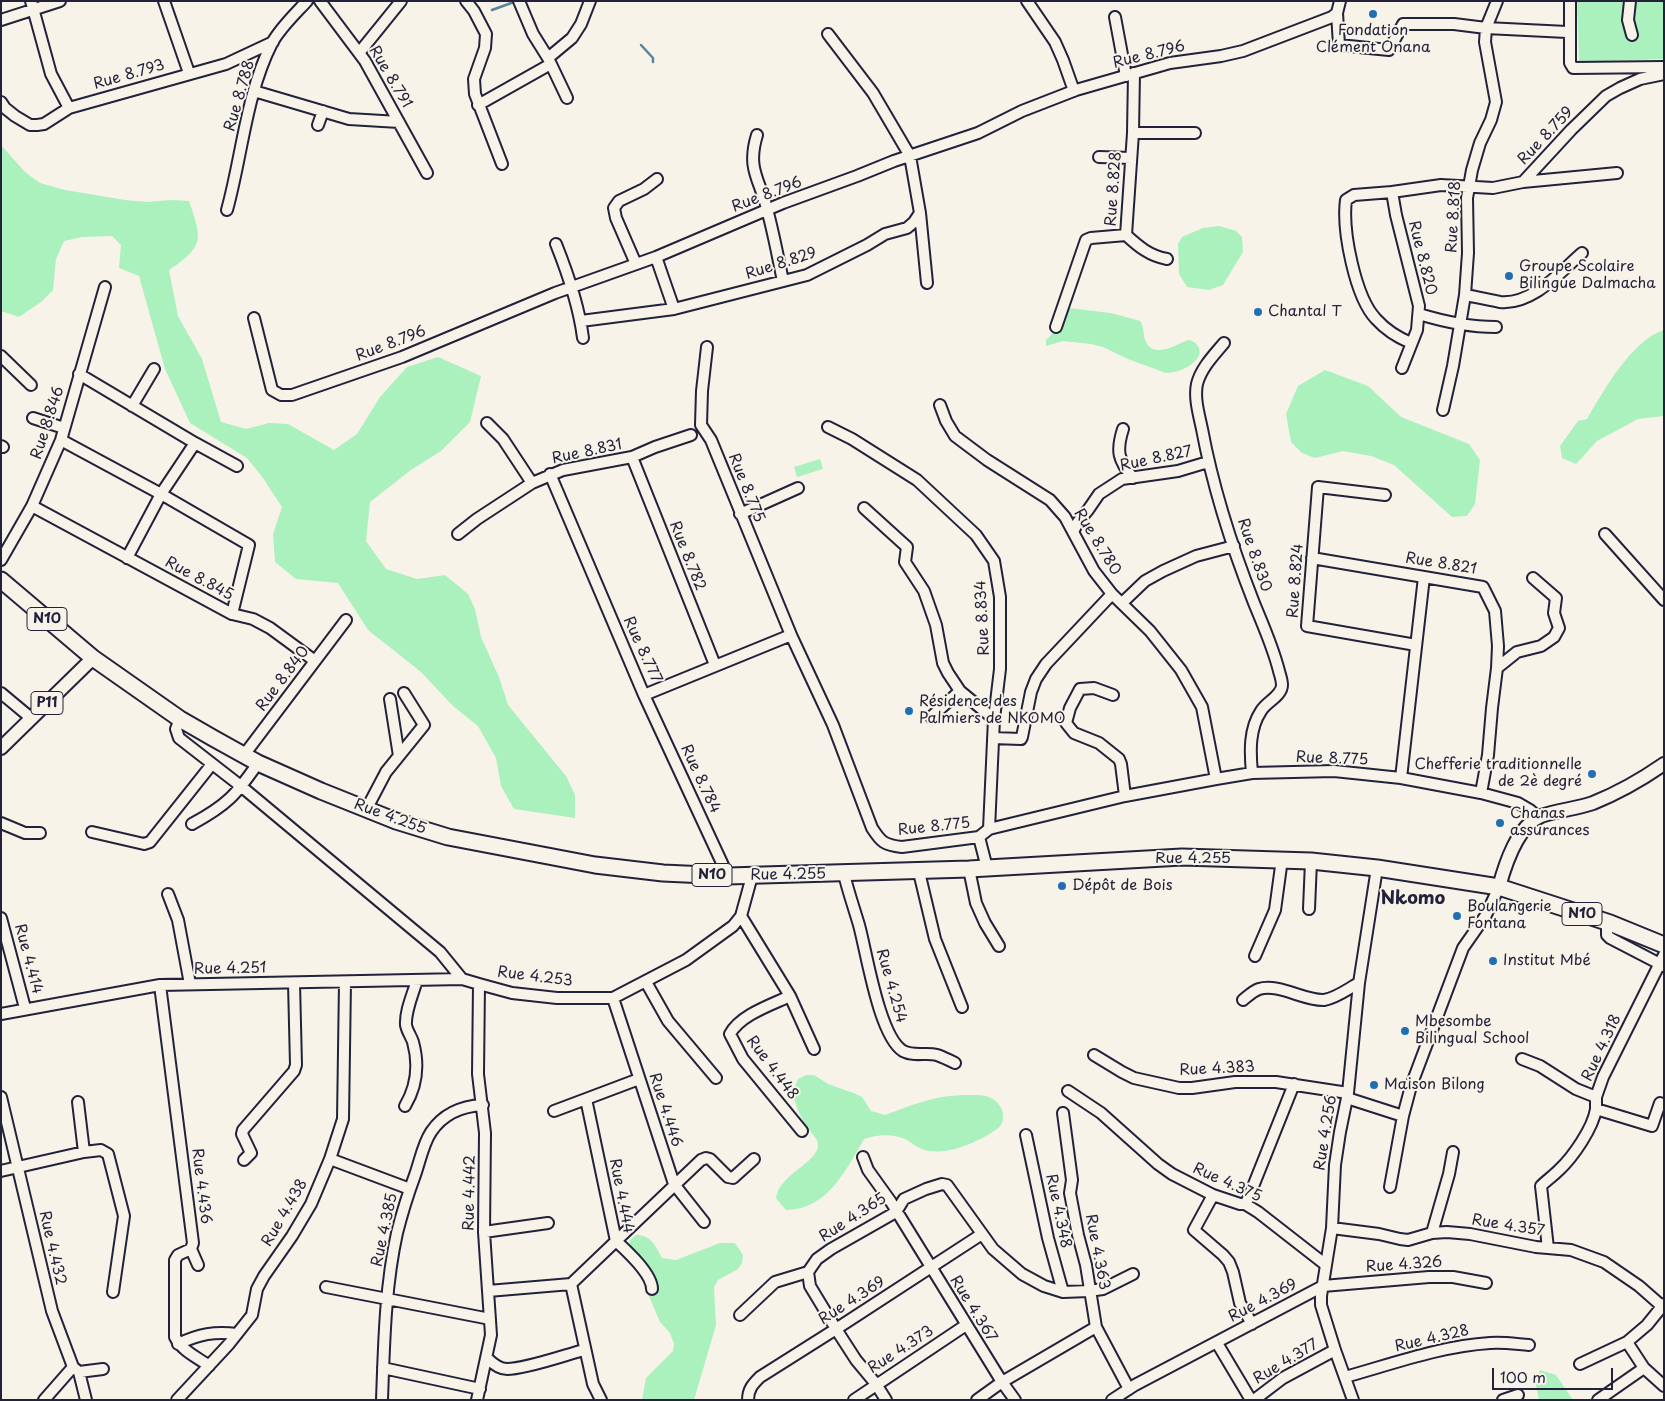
<!DOCTYPE html>
<meta charset="utf-8">
<style>
body{margin:0}
#map{position:relative;width:1665px;height:1401px;overflow:hidden;background:#f7f3e8;font-family:"Playpen Sans",sans-serif}
canvas{display:block}
.frame{position:absolute;inset:0;border:2px solid #22223b;pointer-events:none}
.scale{position:absolute;left:1492px;top:1368px;width:121px;height:22px;box-sizing:border-box;border:2px solid #22223b;border-top:0;padding-left:6px;font-size:15px;line-height:18px;white-space:nowrap;color:#22223b;-webkit-text-stroke:4px #f7f3e8;paint-order:stroke}
</style>
<div id="map">
<canvas width="1665" height="1401"></canvas>
<div class="frame"></div>
<div class="scale">100 m</div>
</div>
<script>
const g = document.querySelector('canvas').getContext('2d');
g.lineJoin = 'round';
function fill(path, color) { g.fillStyle = color; g.fill(path, 'evenodd'); }
function strokePath(path, color, width, dash) { g.strokeStyle = color; g.lineWidth = width; g.lineCap = dash ? 'butt' : 'round'; g.setLineDash(dash || []); g.stroke(path); }
function drawText(font, color, halo, rows, align = 'center') {
  g.font = font + ' "Playpen Sans",sans-serif'; g.lineWidth = 4; g.setLineDash([]); g.textBaseline = 'middle'; g.strokeStyle = halo; g.fillStyle = color; for (const [text, x, y, turn = 0] of rows) {
    g.save(); g.translate(x, y); g.rotate((+turn || 0) * Math.PI / 180); g.textAlign = isNaN(turn) ? turn : align; if (halo) g.strokeText(text, 0, 0); g.fillText(text, 0, 0); g.restore();
  }
}
fill(new Path2D(`
 M1577 1H1664V59L1579 62Z
 M1 145 25 172 40 183 65 190 125 200 147 202 171 200 189 201C202 239 205 246 169 270L178 316 202 359 221 422 246 429 269 423 288 424 334 450 357 434 380 397 407 367 438 357 481 376 470 422 441 451 411 470 370 502 366 541 386 569 417 579 445 575 468 594 475 609 481 637 499 677 508 705 566 776 575 795V818L514 809 501 786 496 758 478 726 453 706 421 672 368 630 338 583 296 579 275 562 273 534 282 507 263 478 247 458 190 423 165 369 139 276 119 268 121 245 112 236 82 237 64 241 56 259 53 290 41 302 19 317 1 311Z
 M1219 226 1236 231 1242 237 1243 252 1223 285 1209 290 1187 287 1179 274 1178 244 1182 237 1203 228Z
 M1068 308 1111 313 1140 321C1144 326 1143 334 1145 340 1153 360 1175 345 1188 340 1198 341 1204 352 1196 360 1189 368 1176 373 1166 373L1128 359 1103 347 1091 344 1063 341 1046 346V340C1057 331 1059 318 1068 308Z
 M1664 330V416L1638 419 1597 441 1576 464 1562 458 1560 446 1578 421 1587 419C1604 390 1631 341 1664 330Z
 M1325 370 1368 386 1401 417 1469 444 1480 460 1475 504 1467 516 1452 517 1394 465 1371 456 1343 451 1315 458 1302 453 1291 442 1286 414 1298 386Z
 M820 459 823 469 797 477 794 467Z
 M806 1075H814L828 1084 856 1094 862 1097 871 1111 885 1115C917 1103 938 1094 973 1095 984 1095 993 1096 1000 1106 1005 1114 1004 1124 997 1129 979 1142 947 1156 925 1150 917 1148 911 1142 905 1139 892 1133 876 1135 864 1139 846 1170 827 1210 786 1210L776 1198C779 1174 818 1163 818 1145 818 1140 814 1136 811 1132 800 1116 788 1098 798 1079Z
 M636 1235C651 1235 655 1245 662 1258L676 1260 720 1243H735L743 1255 742 1263 738 1269 718 1280 714 1287 716 1325 694 1400H642L646 1378 673 1351 674 1344 670 1333 660 1322 648 1294 645 1272 629 1248 630 1240Z
 M1540 1370 1556 1375 1573 1400H1539L1535 1381Z`), '#aaf1bd');
strokePath(new Path2D(`
 M492 10 514 2
 M641 45 653 58V62`), '#59849d', 2.5);
const minor = new Path2D(`
 M31 1 51 74 69 108
 M164 1 189 73
 M320 1 365 61 427 173
 M466 1 474 11 486 34 485 48 474 79 475 94 502 164
 M519 1 533 34 548 58 567 98
 M1027 1 1055 42 1063 60 1074 91
 M1570 1V35
 M1630 1 1628 20 1632 35
 M1337 13 1339 45 1389 50 1403 24H1454L1486 28 1567 32 1570 35V63L1573 68 1664 67
 M1115 17 1126 76
 M1 20 60 1
 M359 53 401 1
 M548 58 572 38 581 24 590 1
 M254 91 349 119 399 122
 M1 102 5 108 15 116 30 125H37L44 124 69 108 226 64 273 42
 M478 105 549 65
 M318 125 323 111
 M1133 133H1195
 M757 135C746 171 761 180 768 213 774 235 778 258 783 281
 M1099 157 1131 158
 M1523 182 1617 173
 M1392 192 1396 215 1419 306 1417 330 1402 368
 M227 210C242 156 246 94 272 43 280 28 295 14 307 1
 M920 213 927 283
 M1126 235C1139 247 1150 256 1167 259
 M556 244C568 274 579 306 583 338
 M656 257 674 309
 M636 264 616 218 614 208 619 201 644 189 657 179
 M1465 295C1477 297 1489 300 1500 302 1533 305 1560 272 1582 253
 M1419 314C1445 322 1470 327 1496 327
 M254 318 272 390 281 395H292L402 357 555 293 656 257 783 203 857 176 894 161 978 133 1022 111 1076 90 1170 63 1221 56 1243 51 1332 17 1337 13 1340 1
 M581 321 674 309 807 275 867 245 885 234 907 228 914 222 920 213 910 156 873 93 828 34
 M1056 327 1086 240 1091 238 1126 235 1133 133 1134 73
 M1224 343C1214 355 1201 368 1197 384 1194 398 1199 415 1202 429 1213 488 1232 547 1254 603 1263 625 1273 647 1279 671 1280 675 1282 680 1282 685 1282 696 1266 702 1261 711 1249 729 1250 752 1252 773
 M1411 343C1399 338 1385 329 1376 319 1355 297 1342 230 1346 200L1354 195 1392 192 1441 185 1493 188 1523 182 1571 130 1606 96 1620 88 1640 79 1664 74
 M707 347 702 391 701 425 711 440 791 635 833 725 872 828C881 842 884 845 902 847L979 837 989 829 1125 796 1216 779 1252 773 1334 771 1401 778 1481 793 1518 803 1530 810 1538 817
 M1 356 31 385
 M79 374 195 443 237 466
 M940 405 946 421 955 436 987 460 1050 500 1065 517 1094 571 1112 594 1150 631 1181 670 1202 707 1216 779
 M132 406 154 369
 M1443 410 1453 366 1465 295 1468 253 1467 198 1472 170 1480 143 1491 120 1496 102 1485 42 1486 28 1497 1
 M33 418 64 428
 M487 423 503 439 532 483 563 470 632 457 655 447 691 435
 M828 427 852 439 917 480 976 535 994 561 1000 597V669L994 719 989 829
 M1123 429C1116 451 1118 460 1133 478
 M1 446 3 447
 M632 457 715 665
 M550 474 644 695 791 635
 M1385 495 1318 487 1307 626 1416 645
 M32 506 232 614 249 545 161 494 61 440
 M864 508 907 547 905 562 924 591 936 625 943 663 948 673 960 691 994 719
 M740 514 798 488
 M1073 532 1078 522 1088 510 1099 494 1122 479 1178 471 1208 462
 M458 534 477 519 532 483
 M1605 534 1664 600
 M127 558 161 494 195 443
 M1312 558 1483 587 1495 611 1498 646 1497 668 1492 708 1488 755 1481 793
 M1 560 32 506 61 440 105 287
 M1122 603 1145 581 1163 571 1196 556 1234 546
 M232 614 253 619 270 628 315 661
 M1497 668 1517 652 1541 646 1554 637 1559 628 1554 613 1556 598 1533 578
 M1 693 31 718
 M644 695 728 876
 M1113 695 1094 688 1080 689 1070 708 1066 723 1074 733 1099 743 1119 759 1121 764 1125 796
 M390 699 399 756
 M931 717 960 691
 M180 719 176 729 179 738 242 787 440 952 462 979 479 984 512 993 557 998H613L686 960 733 926 741 916 752 876
 M993 738 1021 739 1022 737 1031 692 1036 679 1046 664 1112 594
 M244 755 346 620
 M1401 778 1424 577
 M366 810 386 772 424 725 404 693
 M1 823 25 833H40
 M192 824C227 805 236 795 258 763
 M92 832 144 844 150 842 212 764
 M979 837 987 868
 M969 869 976 903 985 923 999 946
 M919 872 935 939 962 1007
 M844 874C848 891 854 908 859 925 867 954 879 1036 903 1051 914 1057 926 1052 937 1055 943 1057 949 1060 955 1063
 M168 894 178 920 190 984
 M1309 909 1311 861
 M741 916 790 996C771 1005 740 1015 730 1034L743 1059 802 1131
 M1 918 25 1008
 M1610 923 1607 929V935L1610 938 1664 966
 M1255 956 1275 910 1282 859
 M646 982 668 1021 716 1078
 M160 985 193 1243 191 1249 178 1255 175 1260V1337C182 1351 197 1357 209 1366
 M790 996 814 1049
 M613 998 674 1184 704 1222
 M1243 1000C1248 996 1253 991 1259 989 1279 983 1304 1001 1324 1000 1337 998 1349 988 1359 983
 M1 1014 160 985 462 979
 M1094 1055 1122 1072 1134 1078 1179 1088H1192L1235 1082H1276L1348 1093
 M1522 1059 1540 1066 1576 1089 1596 1097
 M1068 1091 1101 1113 1158 1164 1172 1174 1213 1195 1240 1204H1245L1258 1212 1326 1265
 M1 1097 52 1311 73 1367 79 1372 86 1400
 M1347 1098 1403 1116
 M78 1102 84 1152
 M1660 1103 1652 1126 1596 1109V1097L1603 1077 1664 955
 M405 1106C417 1086 419 1064 413 1042 411 1036 407 1031 406 1025 405 1011 413 994 417 980
 M554 1111 586 1099
 M1063 1113 1072 1180 1070 1193 1078 1235 1086 1265 1096 1327 1129 1389
 M1026 1135 1048 1238 1063 1292
 M863 1157 868 1170 891 1202 1002 1382 1096 1327
 M330 1159 410 1189
 M244 1160 251 1153 242 1134 243 1130 294 1071 296 1065 294 983
 M1 1171 84 1152 101 1150 108 1154 124 1216 113 1292
 M1390 1187 1403 1116 1411 1086 1463 948 1486 915 1499 887
 M1213 1195 1194 1230 1223 1255 1229 1262 1233 1272 1240 1303 1252 1324
 M1245 1204 1248 1199 1294 1084
 M1332 1228 1379 1234 1400 1239 1408 1240 1432 1233 1447 1232 1470 1234 1536 1247 1571 1250 1604 1262 1639 1286 1664 1308
 M484 1232 548 1223
 M1432 1233 1449 1174 1453 1152
 M1548 1248 1541 1186C1546 1181 1553 1176 1559 1170 1573 1157 1593 1128 1596 1109
 M191 1249 198 1265
 M571 1284 593 1384 601 1400
 M326 1287 490 1319
 M652 1289C652 1274 627 1251 616 1241L701 1160 706 1158 710 1159 728 1177 733 1178 754 1159
 M488 1291 571 1284 616 1241 586 1099 639 1079
 M740 1315 775 1282 808 1272
 M1627 1342 1644 1368 1664 1386
 M1217 1343 1251 1400
 M178 1344C199 1334 215 1331 237 1334
 M487 1358C492 1363 499 1369 507 1369 526 1369 565 1355 584 1350
 M1580 1364 1627 1342 1647 1325 1664 1304
 M383 1368 480 1389
 M79 1372 103 1369
 M1345 1377C1392 1364 1441 1346 1490 1343 1503 1342 1516 1344 1529 1345
 M44 1400 73 1367
 M177 1400 229 1344 252 1315 257 1289 264 1276 292 1236 311 1204 330 1159 343 1119 345 982
 M382 1400C384 1345 385 1287 397 1233 402 1213 408 1194 415 1175 420 1161 423 1144 431 1132 443 1114 462 1106 483 1105
 M477 1400 491 1335 484 1232 485 1133 478 1074 479 984
 M748 1400C748 1389 753 1384 760 1377L836 1329 982 1234
 M854 1400 966 1325
 M886 1400 876 1384 856 1360 836 1329 810 1286 808 1272 817 1259 831 1249 896 1212 904 1199 926 1189 942 1184 947 1185 993 1249 1022 1274 1044 1286 1063 1292 1089 1291 1103 1289 1133 1274
 M977 1400 1002 1382 1015 1400
 M1112 1400 1135 1385 1323 1286 1429 1277H1453L1486 1283
 M1254 1400 1283 1378 1335 1350
 M1353 1400 1335 1350 1321 1305V1296L1332 1228 1335 1165 1340 1132 1348 1093 1359 983 1377 868
 M1503 1400 1518 1395
 M1598 1400 1644 1368`);
const major = new Path2D(`
 M1 748 93 658
 M1499 887C1505 865 1517 826 1541 816 1558 810 1576 809 1593 803 1618 793 1641 780 1664 764`);
const highway = new Path2D(`
 M1 580 93 658 180 719 213 738 258 763 321 791 396 821 448 837 595 865 663 873 728 876 969 869 1182 857 1311 861 1377 868 1499 887 1610 923 1664 945`);
strokePath(minor, '#22223b', 14);
strokePath(major, '#22223b', 16);
strokePath(highway, '#22223b', 19);
strokePath(minor, '#f7f3e8', 10);
strokePath(major, '#f7f3e8', 12);
strokePath(highway, '#f7f3e8', 15);
for (const [x, y, r, color] of [
 [1373,14,5,"#1f6fb2"],
 [1509,276,5,"#1f6fb2"],
 [1258,312,5,"#1f6fb2"],
 [909,711,5,"#1f6fb2"],
 [1592,774,5,"#1f6fb2"],
 [1500,823,5,"#1f6fb2"],
 [1062,886,5,"#1f6fb2"],
 [1457,916,5,"#1f6fb2"],
 [1493,961,5,"#1f6fb2"],
 [1405,1031,5,"#1f6fb2"],
 [1374,1085,5,"#1f6fb2"]
]) { const dot = new Path2D(); dot.arc(x, y, r, 0, 2 * Math.PI); g.fillStyle = color; g.fill(dot); strokePath(dot, '#f7f3e8', 2); }
for (const [x, y, w] of [
 [47,619,40],
 [47,703,32],
 [712,875,40],
 [1582,914,40]
]) { const box = new Path2D(); box.roundRect(x - w / 2, y - 11.5, w, 23, 4); g.fillStyle = '#f7f3e8'; g.fill(box); strokePath(box, '#22223b', 1); }
drawText('bold 14px', '#22223b', null, [
 ["N10",47,619],
 ["P11",47,703],
 ["N10",712,875],
 ["N10",1582,914]
]);
drawText('15px', '#22223b', '#f7f3e8', [
 ["Fondation",1373,31,"center"],
 ["Clément Onana",1373,48,"center"],
 ["Groupe Scolaire",1519,267],
 ["Bilingue Dalmacha",1519,284],
 ["Chantal T",1268,312],
 ["Résidence des",919,702],
 ["Palmiers de NKOMO",919,719],
 ["Chefferie traditionnelle",1582,765,"right"],
 ["de 2è degré",1582,782,"right"],
 ["Chanas",1510,814],
 ["assurances",1510,831],
 ["Dépôt de Bois",1072,886],
 ["Boulangerie",1467,907],
 ["Fontana",1467,924],
 ["Institut Mbé",1503,961],
 ["Mbesombe",1415,1022],
 ["Bilingual School",1415,1039],
 ["Maison Bilong",1384,1085]
], 'left');
drawText('15px', '#22223b', '#f7f3e8', [
 ["Rue 8.796",1149,55,-14],
 ["Rue 8.793",129,75,-16],
 ["Rue 8.791",390,77,59],
 ["Rue 8.788",240,96,-74],
 ["Rue 8.759",1546,136,-47],
 ["Rue 8.828",1114,189,-86],
 ["Rue 8.796",767,195,-21],
 ["Rue 8.818",1454,217,-87],
 ["Rue 8.820",1422,258,76],
 ["Rue 8.829",781,264,-18],
 ["Rue 8.796",391,344,-21],
 ["Rue 8.846",48,423,-72],
 ["Rue 8.831",587,452,-12],
 ["Rue 8.827",1156,459,-12],
 ["Rue 8.775",746,488,68],
 ["Rue 8.780",1097,542,58],
 ["Rue 8.830",1254,555,71],
 ["Rue 8.782",687,556,68],
 ["Rue 8.821",1441,564,9],
 ["Rue 8.845",199,579,28],
 ["Rue 8.824",1296,581,-86],
 ["Rue 8.834",983,618,-93],
 ["Rue 8.777",642,650,65],
 ["Rue 8.840",283,679,-53],
 ["Rue 8.775",1332,759,2],
 ["Rue 8.784",700,779,65],
 ["Rue 4.255",390,817,20],
 ["Rue 8.775",934,827,-6],
 ["Rue 4.255",1193,859],
 ["Rue 4.255",788,875,-1],
 ["Rue 4.414",28,959,75],
 ["Rue 4.251",230,969,-1],
 ["Rue 4.253",535,977,7],
 ["Rue 4.254",891,986,74],
 ["Rue 4.318",1602,1048,-65],
 ["Rue 4.448",772,1068,53],
 ["Rue 4.383",1217,1069,-3],
 ["Rue 4.446",665,1110,72],
 ["Rue 4.256",1326,1133,-81],
 ["Rue 4.375",1227,1183,24],
 ["Rue 4.436",201,1186,83],
 ["Rue 4.442",470,1193,-89],
 ["Rue 4.444",621,1196,79],
 ["Rue 4.348",1058,1211,78],
 ["Rue 4.438",285,1213,-60],
 ["Rue 4.365",853,1218,-33],
 ["Rue 4.357",1508,1226,9],
 ["Rue 4.385",385,1230,-78],
 ["Rue 4.432",52,1248,77],
 ["Rue 4.363",1097,1252,79],
 ["Rue 4.326",1404,1265,-4],
 ["Rue 4.369",852,1301,-33],
 ["Rue 4.369",1263,1301,-28],
 ["Rue 4.367",973,1309,58],
 ["Rue 4.328",1432,1339,-13],
 ["Rue 4.373",901,1350,-33],
 ["Rue 4.377",1286,1362,-31]
]);
drawText('bold 18px', '#22223b', '#f7f3e8', [
 ["Nkomo",1413,899]
]);
</script>
